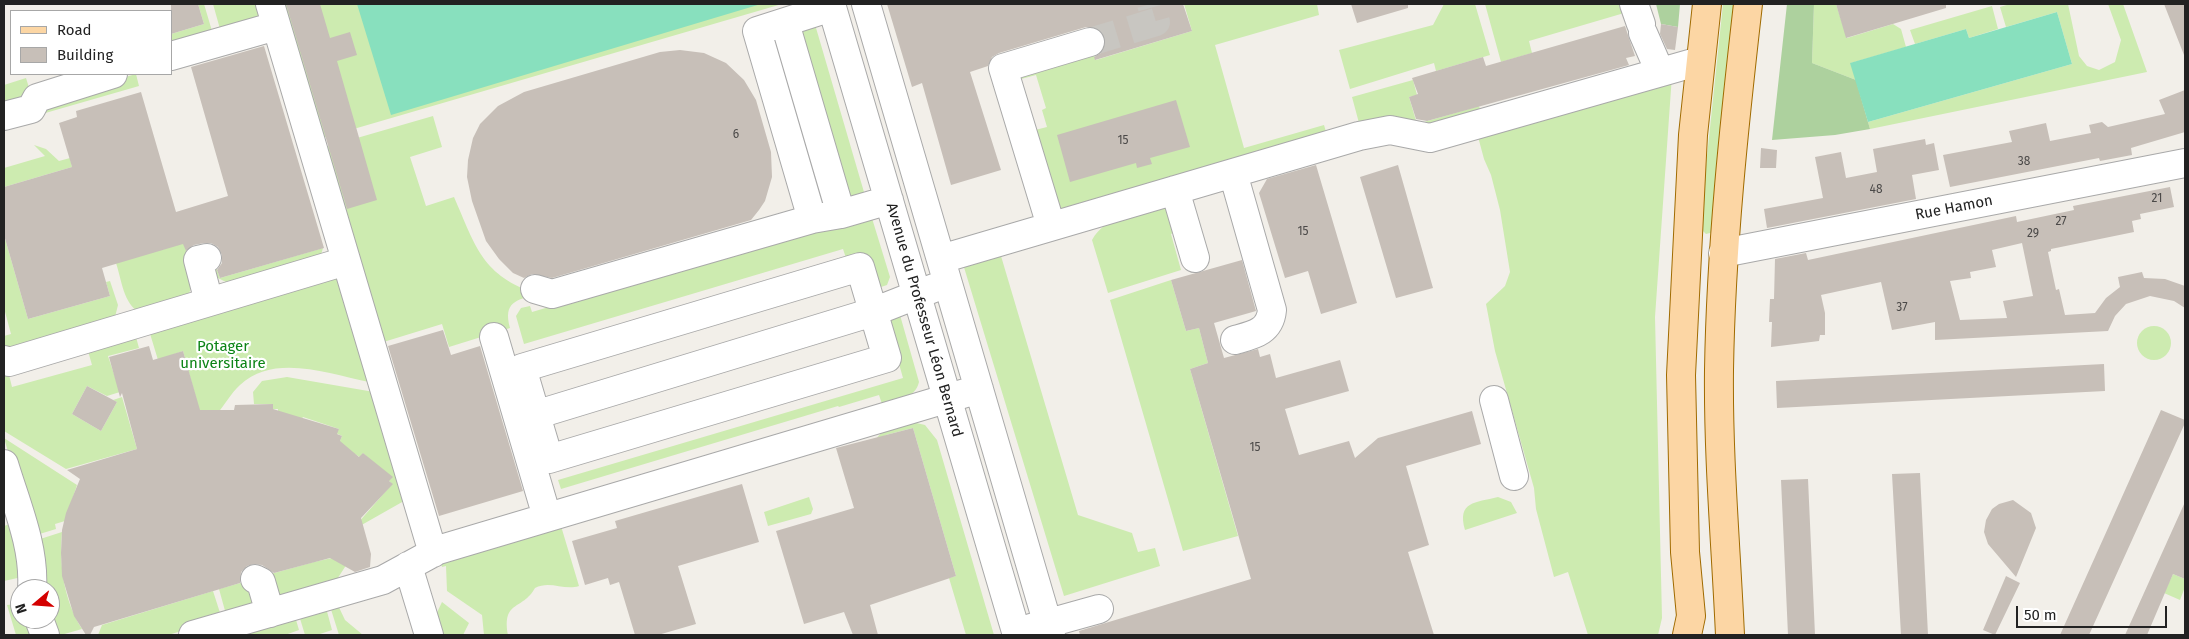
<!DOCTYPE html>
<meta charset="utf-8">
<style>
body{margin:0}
#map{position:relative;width:2189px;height:639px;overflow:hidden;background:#f2efe9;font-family:"Fira Sans",sans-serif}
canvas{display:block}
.frame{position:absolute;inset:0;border:5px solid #222;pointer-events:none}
.legend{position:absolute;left:10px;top:10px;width:162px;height:65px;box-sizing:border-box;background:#fff;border:1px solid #a7a7a7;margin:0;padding:6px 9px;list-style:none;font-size:15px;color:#222}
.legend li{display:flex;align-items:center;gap:10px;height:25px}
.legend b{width:25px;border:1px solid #a7a7a7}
.north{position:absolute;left:10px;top:579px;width:50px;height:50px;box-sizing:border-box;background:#fff;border:1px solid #a7a7a7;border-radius:50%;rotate:252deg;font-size:14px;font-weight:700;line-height:20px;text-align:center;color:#222}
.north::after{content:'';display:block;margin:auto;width:18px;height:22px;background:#d40000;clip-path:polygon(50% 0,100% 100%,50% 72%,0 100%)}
.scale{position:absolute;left:2016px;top:606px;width:151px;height:22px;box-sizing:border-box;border:2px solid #222;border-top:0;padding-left:6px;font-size:15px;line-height:18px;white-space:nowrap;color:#222;-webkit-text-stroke:4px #fff;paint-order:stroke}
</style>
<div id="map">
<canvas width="2189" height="639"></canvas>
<div class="frame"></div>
<ul class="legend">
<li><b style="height:6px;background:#fcd6a4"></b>Road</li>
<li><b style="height:14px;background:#c7bfb8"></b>Building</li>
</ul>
<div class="north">N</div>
<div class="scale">50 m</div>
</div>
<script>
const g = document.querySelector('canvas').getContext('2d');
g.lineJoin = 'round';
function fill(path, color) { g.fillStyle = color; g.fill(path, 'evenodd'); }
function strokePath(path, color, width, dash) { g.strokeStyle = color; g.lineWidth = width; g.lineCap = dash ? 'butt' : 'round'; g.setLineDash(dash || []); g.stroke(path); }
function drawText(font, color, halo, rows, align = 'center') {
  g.font = font + ' "Fira Sans",sans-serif'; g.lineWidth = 4.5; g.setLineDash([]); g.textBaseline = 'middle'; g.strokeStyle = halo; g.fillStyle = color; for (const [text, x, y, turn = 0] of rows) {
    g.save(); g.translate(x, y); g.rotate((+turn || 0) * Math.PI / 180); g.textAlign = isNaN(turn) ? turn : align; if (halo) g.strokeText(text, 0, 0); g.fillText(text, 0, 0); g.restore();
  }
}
fill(new Path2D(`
 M198 4H204L212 31 171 51V34L204 24Z
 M213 4H264L269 18 220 29Z
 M276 4H782L316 140Z
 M1184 4H1317L1319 15 1215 45 1244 148 1324 125 1327 135 1062 219 1035 130 1047 127 1042 110 1046 108 1036 75 1021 79 1018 70 1091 46 1096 60 1192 31Z
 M1444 4H1475L1490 55 1436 71 1434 63 1350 89 1339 50 1433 25Z
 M1485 4H1629L1631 11 1529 41 1532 53 1501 62Z
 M1723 4H1740L1714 232 1706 234 1700 228V223Z
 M1814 4H1836L1847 38 1893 24 1901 29 1906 47 1851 63 1856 80 1812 63Z
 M2010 4H2068L2079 56 2087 66 2099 70 2115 62 2121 40 2108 4H2123L2147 72 1870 129 1868 122 2072 64 2057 12 2006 27 2000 7Z
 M1992 6 1998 29 1969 38 1966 29 1915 44 1910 30Z
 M814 21 866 199 849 202 797 29Z
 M136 74 139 86 35 116 44 100Z
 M1672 75 1655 317 1662 618 1658 635H1588L1568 572 1554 577 1536 509 1534 488 1495 351 1486 304 1505 286 1510 272 1500 210 1491 175 1484 159 1477 133Z
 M26 78 31 94 4 111V85Z
 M1413 80 1417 95 1409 97 1417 124 1479 106 1482 115 1424 132 1359 123 1352 97Z
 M433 116 442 147 410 157 426 206 454 197C476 247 482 276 538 294 516 300 503 302 510 328L449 347 442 324 377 344 319 149Z
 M34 145 46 149 59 161 70 158 72 167 4 187V168L45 156Z
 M1161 205 1168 207 1175 232 1171 234 1181 270 1108 293 1092 240C1105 216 1137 213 1161 205Z
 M871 215 890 277 887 285 881 287 877 285 846 258 843 249 524 344 516 316 521 308 530 306 532 312 795 235Z
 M4 235 28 319 110 296 106 282 110 281 118 305 114 321 4 357V336L11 334 4 308Z
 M184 243C189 262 197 277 188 296L140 313C123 303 122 281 116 263Z
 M323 248 320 258 234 286 212 275 214 261 220 278Z
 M1001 256 1078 515 1132 533 1138 552 1155 548 1160 566 1064 596 963 264Z
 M338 275 369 382C328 374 275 353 240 385 231 393 224 406 216 415L200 413 183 351 158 360 148 327Z
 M1171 280 1186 331 1199 328 1208 363 1190 369 1238 536 1183 551 1110 300Z
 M900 315 919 382C915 399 897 400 882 404L879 395 839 407 838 406 561 489 558 480 903 378 888 325V319Z
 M2137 343a17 17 0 1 1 34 0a17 17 0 1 1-34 0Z
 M136 337 139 348 108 356 120 392 107 396 87 386 72 414 101 431 117 402 113 400 122 397 137 449 66 469 4 431V367L8 371 12 387 92 365 88 351Z
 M287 377 374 392 411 497 351 531 392 484 363 453 361 458 355 454 325 478 342 436 336 433 339 429 303 417 275 456 278 409H271L273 404H254L253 392 262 381Z
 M912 422 925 425 937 440 994 635H966L949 578 956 576 913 428 886 435 871 444 884 430Z
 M4 438 77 485 65 521 55 524 56 529 33 536Z
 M809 497 813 509 811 514 768 526 764 512Z
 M1498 497 1511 502 1517 513 1465 530C1457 501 1475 503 1498 497Z
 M13 523 22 577 4 581V526Z
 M561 526 579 586C564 591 550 580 535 588 522 611 502 600 508 635H484L482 615 447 591 446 566 442 567 441 563Z
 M62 532C59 566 64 600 82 629L61 635H51L50 589H44L34 541Z
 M354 553 332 587 275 604 267 575 314 562Z
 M2173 574 2185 579V587L2180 600 2164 593Z
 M251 580 260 609 227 618 219 589Z
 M213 591 222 619 168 635H98L102 625Z
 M336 601 345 620 363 635H339L329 603Z
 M442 602 469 623 463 635H435L432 623Z
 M17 604 20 605V619H34L40 635H16L7 605Z
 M325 604 332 630 317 635H305L298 612Z
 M294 613 299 630 285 635H218Z`), '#cdebb0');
fill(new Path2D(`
 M1656 4H1680L1678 27 1661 24Z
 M1787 4H1814L1812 63 1856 80 1870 129 1835 135 1772 140Z`), '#add19e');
fill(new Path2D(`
 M357 4H761L391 115Z
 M2057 12 2072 64 1868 122 1850 63 1966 29 1969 38Z`), '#88e0be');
fill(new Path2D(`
 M171 4H198L204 24 171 34Z
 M286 4H320L330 38 350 32 357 55 337 61 377 200 347 209Z
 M887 4H1183L1192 31 1095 60 1094 57 1101 53 1105 46V38L1100 30 1093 27H1086L999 53 992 57 988 66 970 72 1001 170 951 185 922 83 912 87Z
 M1351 4H1408V8L1357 23Z
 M1836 4H1946V8L1846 38Z
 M2164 4H2185V55H2184Z
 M1661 24 1678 27 1675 50 1667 49 1660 34Z
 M1625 26 1635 56 1626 58 1629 65 1427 121 1416 119 1409 97 1418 94 1412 78 1483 57 1486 66Z
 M264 46 324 248 220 278 217 270 222 263V255L218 247 211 243H204L194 245 186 251 183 244 102 268 110 296 28 319 4 235V187L72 167 59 123 77 117 76 111 141 92 176 212 228 196 191 67Z
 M680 50 704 53 726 63 744 80 756 100 771 152 772 177 765 201 759 210 751 220 552 278 532 274 524 278 513 273 499 259 486 241 472 201 467 177 468 160 473 138 480 124 498 106 524 92 660 52Z
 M2185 90V132L2131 148 2132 155 2100 161 2099 158 1950 187 1943 155 2012 142 2009 131 2046 123 2050 141 2091 133 2089 125 2102 122 2108 127 2165 114 2159 100Z
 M1176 100 1190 147 1150 158 1152 164 1137 168 1136 163 1070 182 1057 135Z
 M1925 139 1926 145 1934 143 1939 170 1912 175 1916 199 1767 228 1764 209 1823 198 1815 157 1841 152 1846 178 1877 172 1873 149Z
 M1761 148 1777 150 1776 168H1760Z
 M1316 165 1357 303 1321 314 1308 271 1285 278 1259 193 1267 179Z
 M1398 165 1433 288 1396 298 1360 177Z
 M2170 187 2174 207 2140 214 2141 219 2132 221 2134 232 2051 249V251L2048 252 2056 290 2059 289 2065 315 2095 313 2106 298 2120 287 2118 277 2142 272 2144 278 2165 279 2185 286V308L2174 301 2150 296 2126 304 2115 316 2108 331 1935 340V322L1892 330 1881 282 1821 295 1825 313V335H1820L1819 341 1771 347 1772 322H1769L1770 299H1774L1775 259 1806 253 1808 260 2016 216 2017 222 2074 210 2073 206ZM2022 243 2033 296 2003 301 2007 318 1960 320 1950 281 1971 278 1970 272 1996 267 1992 250Z
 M1242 260 1256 311 1214 323 1224 358 1258 349 1260 357 1270 354 1276 378 1340 360 1349 391 1285 409 1299 455 1349 441 1355 458 1378 438 1472 411 1481 444 1406 466 1429 545 1408 552 1434 635H1080L1079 631 1251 579 1190 369 1208 363 1199 328 1186 331 1171 280Z
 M443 330 451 355 480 346 523 491 439 516 388 346Z
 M149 346 153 360 183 351 200 410H234L235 405 273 404V409L339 429 337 434 342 436 340 441 359 457 363 453 393 477 389 481 393 484 361 518 371 554 370 567 355 572 330 558 274 573 262 565 254 564 247 566 241 572 240 583 94 627 90 635H86L74 616 62 576 61 553 62 530 66 513 80 479 67 470 137 449 122 393 120 397 109 357Z
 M2104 364 2105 391 1777 408 1776 381Z
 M87 386 117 402 101 431 72 414Z
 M2161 410 2185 420V423L2089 635H2060Z
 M913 428 956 576 870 605 878 635H853L844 612 804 624 776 531 854 508 836 448Z
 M1920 473 1928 635H1901L1892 474Z
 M1808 479 1815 635H1788L1781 480Z
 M742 484 759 542 678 566 696 624 658 635H635L619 582 610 585 608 578 585 585 572 541 617 528 615 521Z
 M2013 500 2031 513 2036 528 2016 577 1988 544 1984 532 1986 520 1992 509 1999 504Z
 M2185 502V579L2173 574 2147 635H2125Z
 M2006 576 2020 583 1995 635 1983 630Z`), '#c7bfb8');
strokePath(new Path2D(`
 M1090 42 1156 22 1151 4`), '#c8c6c1', 28, [28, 14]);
const minor = new Path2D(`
 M270 4 433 553
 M831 4 1017 635
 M866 4 1051 635
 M1634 4 1641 24
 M785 23 841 214
 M1643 33 1660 72
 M171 56 276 26
 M4 116 31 109 37 98 113 74
 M1233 173 1272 310C1270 332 1253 335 1235 340
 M1175 190 1195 258
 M812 219 757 31 832 7
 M1051 226 1003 68 1090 42
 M1723 253 2185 163
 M207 258 198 260 209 302
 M941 259 1359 136 1390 130 1430 138 1700 61
 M860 267 887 358 549 459 522 368Z
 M535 289 552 294 812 219 841 214 889 200
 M494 337 547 517
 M4 360 9 362 346 261
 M1494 400 1514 476
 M535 415 873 312 934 288
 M4 464C16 504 35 547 32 589
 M408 566 429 635
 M255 579 261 582 270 613
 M39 619 45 635
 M1031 628 1099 609
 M193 635 383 580 438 550 979 389`);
const major = new Path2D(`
 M1687 635 1691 616 1685 552 1681 375 1693 135 1707 4
 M1730 635C1726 547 1718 458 1719 370 1721 247 1734 126 1748 4`);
strokePath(minor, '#a9a9a9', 30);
strokePath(major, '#a06b00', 30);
strokePath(minor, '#fff', 28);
strokePath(major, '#fcd6a4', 28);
drawText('12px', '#4b4948', null, [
 ["6",736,135],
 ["15",1123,141],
 ["38",2024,162],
 ["48",1876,190],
 ["21",2157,199],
 ["27",2061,222],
 ["15",1303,232],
 ["29",2033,234],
 ["37",1902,308],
 ["15",1255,448]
]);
drawText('15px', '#222', '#fff', [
 ["Rue Hamon",1954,208,-11],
 ["Avenue du Professeur Léon Bernard",924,320,74]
]);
drawText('15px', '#0c8416', '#fff', [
 ["Potager",223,347],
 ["universitaire",223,364]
]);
</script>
